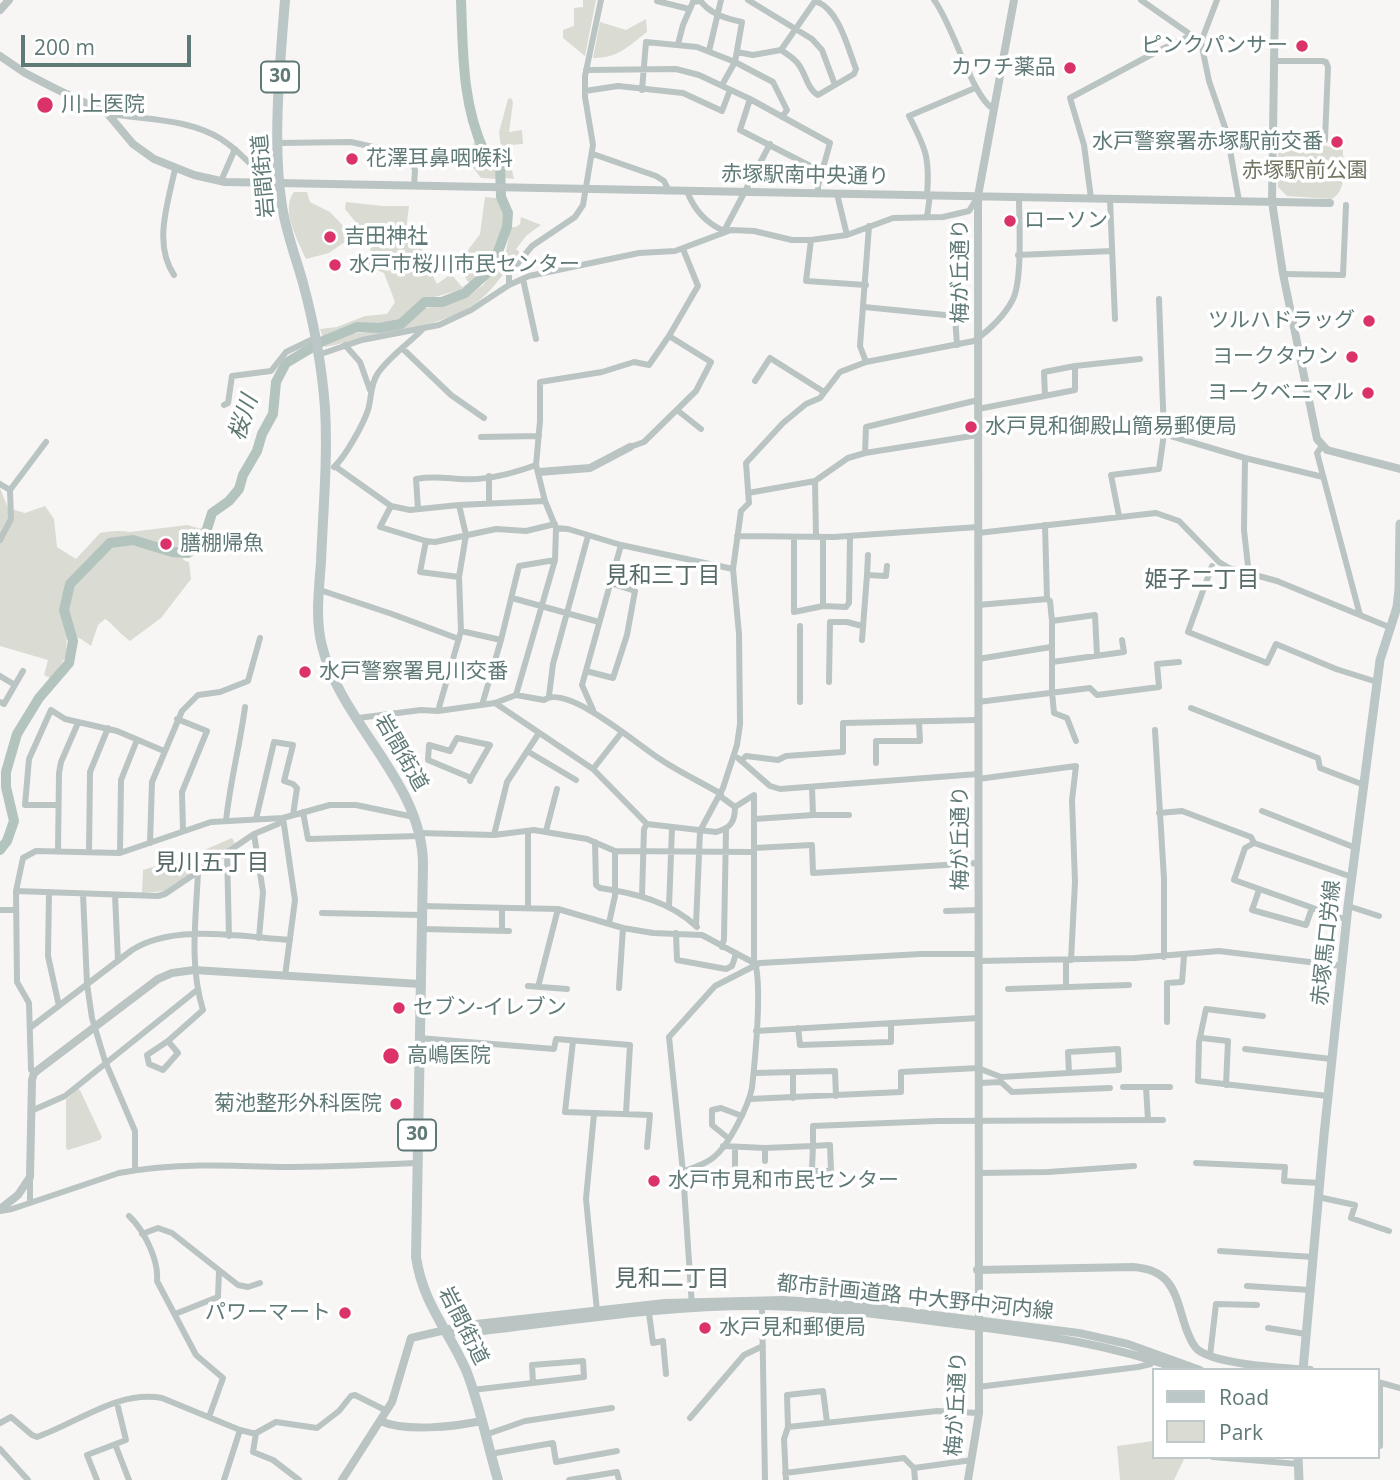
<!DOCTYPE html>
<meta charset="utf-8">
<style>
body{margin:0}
#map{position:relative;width:1400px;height:1480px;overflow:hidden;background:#f8f6f5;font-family:"Open Sans",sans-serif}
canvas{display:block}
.legend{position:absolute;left:1152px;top:1368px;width:228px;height:91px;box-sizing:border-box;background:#fff;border:2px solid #bfc9c9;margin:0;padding:9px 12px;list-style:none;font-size:21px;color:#5f7977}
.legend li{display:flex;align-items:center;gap:14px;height:35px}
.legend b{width:35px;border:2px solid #bfc9c9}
.scale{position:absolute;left:21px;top:35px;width:170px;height:32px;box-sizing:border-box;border:4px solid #5f7977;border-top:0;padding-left:9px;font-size:21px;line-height:24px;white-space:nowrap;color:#5f7977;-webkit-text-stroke:5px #fff;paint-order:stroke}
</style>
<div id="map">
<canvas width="1400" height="1480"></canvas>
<ul class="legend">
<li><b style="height:9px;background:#bbc6c6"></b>Road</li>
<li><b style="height:19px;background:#dadbd2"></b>Park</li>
</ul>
<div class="scale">200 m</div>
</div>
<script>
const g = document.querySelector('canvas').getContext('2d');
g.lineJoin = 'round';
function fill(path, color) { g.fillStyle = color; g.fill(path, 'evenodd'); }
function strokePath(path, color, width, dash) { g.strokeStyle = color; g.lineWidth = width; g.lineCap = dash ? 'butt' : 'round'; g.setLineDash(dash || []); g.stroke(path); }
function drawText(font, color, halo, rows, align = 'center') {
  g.font = font + ' "Open Sans","Noto Sans JP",sans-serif'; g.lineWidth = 7; g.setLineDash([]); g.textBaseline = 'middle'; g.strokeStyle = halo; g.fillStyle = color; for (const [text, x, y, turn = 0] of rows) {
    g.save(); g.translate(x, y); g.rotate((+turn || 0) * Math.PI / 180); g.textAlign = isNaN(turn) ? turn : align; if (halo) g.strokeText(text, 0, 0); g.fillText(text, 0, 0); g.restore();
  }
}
fill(new Path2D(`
 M583 0H596L585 56 563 38V30L574 26V8L583 7Z
 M646 19 647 32C627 47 619 58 593 58L600 22 626 30Z
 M511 98 513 102 509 132 522 130 523 144 509 145 508 153 514 179 505 178 499 132 508 99Z
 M475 138 481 157 497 166V179L481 178 469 162Z
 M1278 145H1322L1343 150C1343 165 1348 192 1331 199L1287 196 1278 187Z
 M294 192H307L310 202 330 212 349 232V239L329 253 306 259C298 241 280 209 294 192Z
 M485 197 496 198 503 211V223L496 251 485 268 470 284 459 290 421 301 415 309 399 320 380 324H358L323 338 320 329 337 327 365 316 387 314 395 302 384 273 370 267 367 259 372 256 367 236 345 209 346 202 383 206H409L406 230 421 235 423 257 437 284 451 274 462 287 469 283 457 265 480 234Z
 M521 217 541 225 527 235 516 249 520 253C506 268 496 287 481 299 446 328 370 337 325 347L324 345 349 334 395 329 425 308 445 305 467 297 483 285 501 261 506 251 511 227H516L520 224Z
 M0 488 8 508 25 513 45 506 54 519 57 547 76 559 100 533C110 531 120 530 130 532L187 525 202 529 185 550 183 560 189 562 191 579 161 618 130 641C121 635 112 623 105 619L98 625 91 646 81 639 67 633 66 656 52 679 44 675 48 660 0 646Z
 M232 838 235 843 165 891 142 893 143 870 195 854Z
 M78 1089 80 1090 102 1137 100 1140 68 1150 66 1148V1100Z
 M1153 1441V1457H1185L1174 1480H1120L1117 1446Z`), '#dadbd2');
strokePath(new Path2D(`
 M0 850 7 841 14 821 6 787V772L17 734 39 698 69 663 73 641 64 610 70 584 110 543 133 540 172 552 188 553 198 544 207 529 212 513 229 501 239 489 243 475 257 451 262 434 273 414 276 382 286 363 323 341 357 327 379 328 401 324 425 302H442L465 293 486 274 495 260 507 227 508 213 501 197 500 165C495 159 488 158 484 151 462 104 463 51 461 0`), '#b3c4bf', 10);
strokePath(new Path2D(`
 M700 0C709 14 727 19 742 22L735 62 722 85
 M748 0 812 39 822 50 835 85
 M934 0C953 24 973 100 994 109
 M1141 0 1201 42
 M1217 0 1201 42 1209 81 1227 133 1239 201
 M657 1 689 9
 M678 44 683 25 693 2 700 1
 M709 51 721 0
 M737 52 753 55 781 50 815 1C839 8 848 49 856 69L854 74 818 95C808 90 806 75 799 65 794 58 788 55 781 50
 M586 70 676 69 699 75 750 99 830 143 818 186V194
 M642 90 646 42 697 47 735 62 773 82 787 110 782 117
 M585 91 618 86 683 93 722 111 730 90
 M750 99 740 130 822 172
 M111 116 118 115C152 120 191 120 221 139 235 148 247 160 258 172
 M1273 141 1325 140 1328 67 1326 62 1322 61H1274
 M278 143 351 142 409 155 415 170 414 186
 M593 154 656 176 664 181 669 191
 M221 181 235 149
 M687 191C694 210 706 223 724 231L770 144
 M837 194 847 235
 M927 195C930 158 926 149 909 116L975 88
 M1091 198 1084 145 1070 98 1158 51 1190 36
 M1110 199 1115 319
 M927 217 930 195
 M811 240 806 281 866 285
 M1018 255 1112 251
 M1283 274 1343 275 1346 205
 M174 275C153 244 168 203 175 169
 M523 279 536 339
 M509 285V274L532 246 575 217 583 205 593 145 585 97V76L601 0
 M864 307 955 316 957 345
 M345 345 360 362 370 390
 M402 348 451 395 484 418
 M318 355 362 340 439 325 471 310 509 285 529 276 639 253 675 251 731 230 754 231 792 240H811L847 235 893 218 943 217 969 211 977 198
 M866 362 860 346 869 226
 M1075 366 1140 359
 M755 381 770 358 824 392
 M224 405 228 403 232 376 271 371 286 352 315 338
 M978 409 1075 390V366L1044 372 1045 396
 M677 410 701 429
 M1164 434 1245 458 1323 477
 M481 437 539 436
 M1322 446 1317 453 1360 615
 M630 447 644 442 696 391 711 362 669 336 698 286 683 249
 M865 453 866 427 978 400
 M1245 458 1244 530 1249 575
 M334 467C345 457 363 425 368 410 372 396 370 385 378 373 390 356 408 344 422 330
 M336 467 391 506 410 510 459 505 545 501
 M815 481 816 537
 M0 484 10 490
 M748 493 815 481 848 458 865 453 978 435
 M489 503V476
 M391 506 380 527 426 541
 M418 509 416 479C433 476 444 478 460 479 484 481 514 473 536 465
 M1119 516 1111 475 1159 469 1164 434 1159 299
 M1045 525 1047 599 1050 601 1052 621
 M556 528 568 529 621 545 733 569
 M978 533 1156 513 1179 521 1219 562 1229 568 1277 581 1389 627
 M737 536 834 537 978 527
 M794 537V612L823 606
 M823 538V606L846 607 849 603 850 536
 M0 540 11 519 10 490 46 442
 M1212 566 1188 632 1267 663 1276 644 1336 669 1377 682
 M867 575 868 555
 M459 577 420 572 426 541 435 542 496 529 526 531 555 524
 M320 590 392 614 459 639
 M512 598 599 622
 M978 605 1047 599
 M461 631 501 640
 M862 640 867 575 886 576 887 566
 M978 659 1051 647
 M1052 662 1124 652 1122 640
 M586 671 613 678 627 635 635 591 610 583
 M0 676 15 685
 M829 682 830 622H847L862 626
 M516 695 555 560 556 528 545 501 536 465 540 421V382L602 372 634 362 649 365 669 336
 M549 696 553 664 588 536
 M0 702 4 704 23 671
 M800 702V626
 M978 702 1090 688 1097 695 1159 687 1157 664 1179 662
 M495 703 593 769 647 824 716 832C730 828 735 823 735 807L720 796
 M482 705 501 640 519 566 555 560
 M1191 708 1318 758 1320 768 1364 785
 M593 710 582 685 621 545
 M438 711 461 631 459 577 466 535 459 505
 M358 718 421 710 438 711 495 703 516 695 544 700C567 683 639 746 660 759 679 772 701 782 721 794
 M177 719 207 731 182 792 183 831
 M1155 730 1164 879V957
 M1076 741 1067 718 1054 713 1052 692V621L1095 615 1097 655
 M527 751 576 780
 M738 758 770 786 780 789 978 774
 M741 761 746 756 778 760 786 756 843 752V723L978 720
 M876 763V741H920L919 722
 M593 769 622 732
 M978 779 1076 766 1072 800 1075 882 1071 960
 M470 781 471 778 490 745 457 738 450 751 429 745 428 760 471 778
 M58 805H25L29 759 51 710 65 719 117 731 164 751
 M1262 811 1356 848
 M303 812 308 839 420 836
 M1159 813 1182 811 1251 837 1254 843
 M813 815H849
 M283 818 295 900 285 976
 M256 819 274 742 293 745 284 781 293 784 297 788 293 815
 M755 819 813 815 812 787
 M226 821C230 782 240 745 245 707
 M546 831 557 789
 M528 832V908
 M419 833 494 835 534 830 587 839 615 851 752 852
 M254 834 263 892 259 938
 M494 835 507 782 539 733
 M595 842 596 885 600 888C635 893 671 902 697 927
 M150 843 152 782 182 711 198 695 220 692 248 681 260 638
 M754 848 812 845 813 873 978 863
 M58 851 59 773 61 762 78 723
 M89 852 90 772 108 728
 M120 853 121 780 137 740
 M227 853 229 936
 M1259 890 1252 910 1306 925 1312 908
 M16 891 158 896 165 894 254 834 278 824 283 818
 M49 892 48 956 59 1006
 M83 894 87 984 92 1018 105 1061 135 1131V1170
 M115 895 118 961
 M642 896 644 829 647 824
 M421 906 558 909 623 928 653 933 702 935 756 964
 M1348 906 1379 916
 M669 907 672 828
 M0 910H15
 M946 911 979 910
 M322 913 421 915
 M1347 920 1234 880 1245 848 1254 843 1352 877
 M609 923 615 896V851
 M696 925 700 831 723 788 737 745 740 724 739 634 733 569 741 511 749 503 746 463 783 423 806 404 820 398 840 372 866 362 974 341C988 331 1004 316 1012 301 1023 283 1019 220 1019 197
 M421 929 509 931
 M502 931V908
 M676 933 677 960 726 969 732 966 736 954
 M722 947 724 939 726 829
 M979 961 1135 958 1219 951 1342 966
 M528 986 567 989
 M1066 986V960
 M538 987 558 909
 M619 988 623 928
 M1008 989 1129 985
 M1263 1016 1206 1009 1199 1042 1198 1081 1328 1096
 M1167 1022V983L1182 982 1184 956
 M31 1027 132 950C173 923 243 937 290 940
 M798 1028 800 1045 891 1042V1023
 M756 1031 979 1018
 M419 1038 554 1049 556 1039 630 1045 626 1113
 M1202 1038 1228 1041 1226 1085
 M168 1041 178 1053 163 1070 149 1064 147 1055 168 1041 203 1010C189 965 196 919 198 872
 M573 1041 565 1112 650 1115 647 1147
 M1245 1049 1331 1059
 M34 1073 31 1070 29 1003 17 982 16 891 23 858 36 851 120 853 211 822 283 818 330 805H356L414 817
 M754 1073 835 1071 836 1096
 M793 1073V1098
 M979 1083 1001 1082 1012 1092 1110 1088
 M1123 1087H1170
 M1146 1087 1148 1120
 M750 1099 901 1092V1072L978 1068 1001 1077 1119 1070 1118 1049 1068 1052 1069 1073
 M31 1111 65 1096 197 990
 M594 1114 586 1199 597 1311
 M728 1138 712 1125V1110L721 1108 742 1116
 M830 1145 831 1171H814L812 1169 813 1146Z
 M723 1146 765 1148 813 1146V1126L937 1121 1163 1120
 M735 1147V1171
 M765 1148V1161
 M1196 1163 1285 1167 1284 1181 1320 1183
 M683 1172C693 1167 705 1165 714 1157 729 1145 748 1107 752 1088 755 1060 763 983 754 959V795L735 807
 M978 1173 1048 1172 1134 1166
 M1318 1197 1355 1205 1351 1218 1389 1231
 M30 1203V1177
 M0 1211 12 1209 119 1173C173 1163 227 1165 281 1167 326 1167 371 1165 416 1163
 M129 1216C144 1230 159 1260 157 1281L196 1355 223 1378 209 1417
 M142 1234 158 1228 172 1233 238 1285 248 1287 260 1283
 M1220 1251 1313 1257
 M1247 1286 1310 1290
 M692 1306 683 1172 669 1037 715 986 760 963 921 954H979
 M762 1306 765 1480
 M649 1313 653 1343 663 1341 666 1374
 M175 1314 218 1297 219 1271
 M1268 1328 1306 1334
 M1210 1356 1216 1304 1257 1305
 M1378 1382 1400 1388
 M978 1387 1138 1367 1151 1364 1153 1357
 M472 1390 584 1377 583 1361 532 1365 533 1383
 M690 1418 744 1355 763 1346
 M0 1423 11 1417 32 1435 37 1437C77 1423 118 1390 162 1398L240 1430 252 1433H256L276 1422 317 1428 339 1411 351 1396 355 1395 387 1411
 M788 1427 937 1411 979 1413
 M256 1433 253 1452 273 1460 299 1480
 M485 1435 525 1421 612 1408
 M115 1444 129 1480
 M1380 1446V1383
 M0 1449 28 1480
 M490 1454 553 1443 556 1462 617 1451
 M1213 1457 1298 1464
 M914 1468 972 1460
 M785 1473 904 1458 914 1468 915 1480
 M97 1480 87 1455 126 1440 117 1403
 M224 1480 240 1430
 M569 1480 617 1472 619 1480
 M786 1480 784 1439 788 1427 787 1395 823 1391 827 1422`), '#bac4c3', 6);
strokePath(new Path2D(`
 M1275 0 1272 202 1283 274 1317 439 1327 450 1400 469
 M0 10 9 0
 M0 56 25 73 56 89 107 113 133 144 154 159 194 175 225 182 1330 203
 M539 472 590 468 630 447
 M0 1209 18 1195 30 1177 32 1080 34 1073 158 979 172 973 194 970 420 984
 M977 1270 1133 1267C1176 1270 1175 1298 1187 1331 1190 1338 1192 1345 1198 1350 1219 1365 1283 1368 1310 1370
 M450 1332 467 1333C565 1322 664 1305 763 1306 830 1307 897 1317 964 1325 1041 1335 1107 1343 1181 1370
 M380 1421C406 1432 453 1427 481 1421
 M342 1480 392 1402 411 1338 467 1325 665 1303 783 1300 847 1304 1079 1333 1128 1344 1200 1370
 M968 1480 979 1413 978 196 1014 0`), '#bac4c3', 8);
strokePath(new Path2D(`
 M1303 1370 1324 1135 1348 906 1380 660 1397 607 1399 589 1400 524
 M1298 1457 1299 1480`), '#bbc6c6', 9);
strokePath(new Path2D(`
 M285 0C280 63 272 145 282 206 286 232 296 258 303 283 314 324 322 366 325 408 328 459 323 511 321 562 319 590 315 619 322 646 341 724 423 782 423 865L416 1257C423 1304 448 1329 466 1370 480 1405 487 1444 498 1480`), '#bbc6c6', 10);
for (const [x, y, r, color] of [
 [1302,46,7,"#db3269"],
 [1070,68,7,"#db3269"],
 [45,105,9,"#db3269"],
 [1337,142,7,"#db3269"],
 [352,159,7,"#db3269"],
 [1010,221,7,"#db3269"],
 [330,237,7,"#db3269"],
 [335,265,7,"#db3269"],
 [1369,321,7,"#db3269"],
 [1352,357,7,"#db3269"],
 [1368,393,7,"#db3269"],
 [971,427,7,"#db3269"],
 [166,544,7,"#db3269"],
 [305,672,7,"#db3269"],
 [399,1008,7,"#db3269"],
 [391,1056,9,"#db3269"],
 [396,1104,7,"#db3269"],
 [654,1181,7,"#db3269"],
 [345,1313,7,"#db3269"],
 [705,1328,7,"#db3269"]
]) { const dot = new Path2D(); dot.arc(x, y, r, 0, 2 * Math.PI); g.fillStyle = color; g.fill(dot); strokePath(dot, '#fff', 2.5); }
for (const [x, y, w] of [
 [280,77,38],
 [417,1135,38]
]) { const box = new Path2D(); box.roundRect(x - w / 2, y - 15.5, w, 31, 5); g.fillStyle = '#fff'; g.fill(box); strokePath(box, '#5f7977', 2); }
drawText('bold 19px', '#5f7977', null, [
 ["30",280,77],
 ["30",417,1135]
]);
drawText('21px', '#5f7977', '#fff', [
 ["ピンクパンサー",1288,46,"right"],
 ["カワチ薬品",1056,68,"right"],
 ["川上医院",61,105],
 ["水戸警察署赤塚駅前交番",1323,142,"right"],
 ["花澤耳鼻咽喉科",366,159],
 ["ローソン",1024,221],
 ["吉田神社",344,237],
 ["水戸市桜川市民センター",349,265],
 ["ツルハドラッグ",1355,321,"right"],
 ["ヨークタウン",1338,357,"right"],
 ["ヨークベニマル",1354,393,"right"],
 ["水戸見和御殿山簡易郵便局",985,427],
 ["膳棚帰魚",180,544],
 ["水戸警察署見川交番",319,672],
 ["セブン-イレブン",413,1008],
 ["高嶋医院",407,1056],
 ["菊池整形外科医院",382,1104,"right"],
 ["水戸市見和市民センター",668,1181],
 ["パワーマート",331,1313,"right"],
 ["水戸見和郵便局",719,1328]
], 'left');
drawText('21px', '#727763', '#fff', [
 ["赤塚駅前公園",1305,171]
]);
drawText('21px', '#5f7977', '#fff', [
 ["岩間街道",264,176,-95],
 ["赤塚駅南中央通り",805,176,1],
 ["梅が丘通り",961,271,-90],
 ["岩間街道",401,753,60],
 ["梅が丘通り",961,838,-90],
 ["赤塚馬口労線",1327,943,-84],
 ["都市計画道路 中大野中河内線",915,1298,6],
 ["岩間街道",463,1326,63],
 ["梅が丘通り",957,1404,-87]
]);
drawText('italic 23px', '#5f7972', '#fff', [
 ["桜川",244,418,-72]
]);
drawText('23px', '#566a68', '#fff', [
 ["見和三丁目",663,576],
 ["姫子二丁目",1202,580],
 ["見川五丁目",212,863],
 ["見和二丁目",672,1279]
]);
</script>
